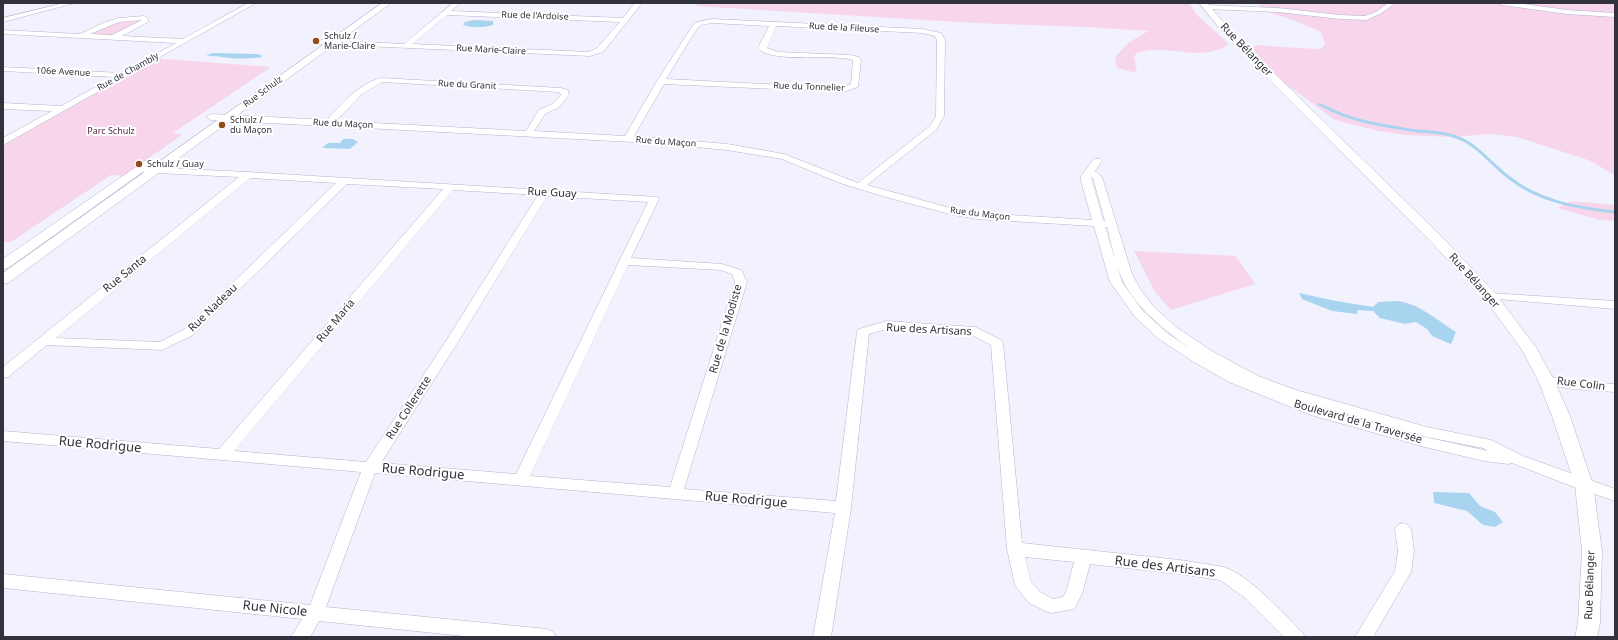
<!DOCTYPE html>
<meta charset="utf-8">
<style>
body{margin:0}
#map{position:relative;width:1618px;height:640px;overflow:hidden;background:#f2f2fe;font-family:"Noto Sans",sans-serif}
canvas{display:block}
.frame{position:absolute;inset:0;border:4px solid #32323d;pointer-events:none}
</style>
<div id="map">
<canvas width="1618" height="640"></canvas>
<div class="frame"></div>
</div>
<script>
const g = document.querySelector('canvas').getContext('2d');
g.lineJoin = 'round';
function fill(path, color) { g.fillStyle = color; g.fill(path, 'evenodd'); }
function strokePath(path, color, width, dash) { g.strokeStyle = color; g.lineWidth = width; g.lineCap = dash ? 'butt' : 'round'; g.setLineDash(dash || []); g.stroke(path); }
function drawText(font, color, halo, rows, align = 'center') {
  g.font = font + ' "Noto Sans",sans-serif'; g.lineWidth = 4; g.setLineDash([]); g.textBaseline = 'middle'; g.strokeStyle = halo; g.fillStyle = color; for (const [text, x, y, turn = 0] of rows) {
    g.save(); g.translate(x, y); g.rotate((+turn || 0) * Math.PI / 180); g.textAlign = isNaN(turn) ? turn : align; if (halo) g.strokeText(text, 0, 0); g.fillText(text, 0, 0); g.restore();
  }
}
fill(new Path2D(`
 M701 3H1189L1198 16 1225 40 1228 45C1219 50 1211 52 1201 53 1184 54 1146 44 1134 56L1137 73 1117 68 1115 57 1128 43 1148 31 1085 27 974 23 695 6Z
 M1258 3H1615V175L1588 160 1517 137 1490 134 1452 137 1406 135 1379 131 1335 120 1283 82 1253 50 1252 46 1261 45 1280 47 1321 49 1325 44 1321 32 1288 18 1263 11Z
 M126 17 144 18 146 21 113 37 81 36 117 19Z
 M152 58 271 67 173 133 183 134 124 176 111 175 11 242H3V140Z
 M1571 201 1615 205V221L1600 220 1557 208Z
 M1134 251 1236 256 1255 284 1171 310 1155 292Z`), '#f7d6ec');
fill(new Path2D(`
 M474 20 493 21V25C482 28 474 28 463 25L465 22Z
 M214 53 257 54 261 55 262 57C248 59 236 59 222 57 217 56 212 57 206 55Z
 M343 139H353L358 142 350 149 322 148 328 143H340Z
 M1299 293 1336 301 1373 307 1378 302C1384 302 1391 301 1397 301 1419 303 1438 321 1456 332L1451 344 1432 336 1427 329 1416 322 1405 324 1380 318 1373 311 1358 310 1357 314 1332 311 1302 299Z
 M1433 492 1469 493 1480 506 1495 512 1503 522 1495 527 1483 525 1467 511 1434 503Z`), '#a9d4ef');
strokePath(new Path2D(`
 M1319 104 1325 107`), '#a9d4ef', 2);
strokePath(new Path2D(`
 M1323 106C1353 122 1385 126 1417 131 1431 132 1444 132 1456 137 1477 144 1490 163 1507 176 1537 201 1576 208 1615 212`), '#a9d4ef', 3);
const minor = new Path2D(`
 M64 3H75L3 22V18Z
 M248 3H256L3 145V138L52 111 3 109V103L61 106 114 77 3 71V67L122 73 176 43 3 34V30L80 34 103 23 118 18 144 16 146 17 149 21 148 22 122 36 183 39ZM142 20 112 35 90 34 119 22Z
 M453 3H460L451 11 623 18 635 3H642L603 52 590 56 319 44 315 42 319 40 404 44ZM447 15 620 22 597 48 589 52 412 44Z
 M1388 3H1395L1380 14 1366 20 1340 19 1278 12 1206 9 1203 7 1206 5 1278 8 1340 15 1365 16 1376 12Z
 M1499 3H1516L1567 10 1615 13V17L1567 14 1502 5Z
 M712 19 923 29 941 33 945 40 944 116 936 130 867 185 954 209 977 213 1092 220 1081 181V176L1094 159H1100L1102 161 1095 171 1102 177 1132 274 1140 289 1153 306 1176 327 1210 350 1258 376 1296 390 1427 427 1491 440 1523 456 1615 489V501L1579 489 1512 463 1508 464 1484 461 1425 447 1311 415 1229 382 1194 362 1159 339 1135 317 1110 282 1094 226 977 219 954 215 889 198 840 183 782 159 727 150 652 143 211 120 207 117 211 114 327 120C342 104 358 84 381 78L561 88 568 90 569 95 558 108 545 114 534 131 625 136 657 81 693 25 697 22ZM712 23 769 26 758 48C771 64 832 53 853 60L851 84 843 88 666 79 698 27 701 25ZM776 26 923 33 935 36 937 40 936 116 930 126 858 183 784 154 727 144 634 136 664 84 843 92 858 87 861 61 859 57 850 55 778 52 767 48ZM382 82 559 92 561 95 552 104 539 110 526 131 336 121 362 94ZM1091 177 1093 178 1105 221 1103 220ZM1105 227H1107C1111 242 1114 259 1120 274 1134 307 1163 329 1191 349L1167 333 1143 311 1122 282ZM1298 400 1427 437 1483 448 1488 451 1425 437 1320 408Z
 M140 167 248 172 658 197 659 199 631 258 722 264 741 270 747 282 684 489 836 501 857 332 859 329 887 321 975 327 1001 340 1003 343 1022 543 1180 560 1224 567C1251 577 1281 611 1302 632L1305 637H1284L1245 598 1220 580 1180 574 1090 564 1082 594 1074 609 1051 613 1045 611 1028 602 1015 585 1007 549 991 345 972 335 887 329 869 334 851 508 831 637H813L835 513 375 473 326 607 547 629 553 632 556 637H473L319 621 310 637H291L302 619 3 588V574L310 605 361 472 3 441V431L219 449 443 189 347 184 193 335 162 350 47 345 8 377 3 378V367L239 177 137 172 135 170 137 168ZM250 178 336 183 185 329 160 342 56 338ZM453 190 538 195 444 344 366 462 234 451ZM547 196 648 202 516 474 381 463 456 345ZM628 265 721 270 732 274 735 282 670 487 530 476ZM1025 557 1074 562 1066 592 1063 597 1053 599 1040 592 1031 582Z
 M1490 293 1615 301V309L1486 298 1484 296 1486 294Z
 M1546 376 1572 381 1615 384V392L1572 389 1541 383 1539 380 1541 377Z
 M1403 523 1408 525 1411 529 1414 551 1411 572 1373 637H1355L1395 571 1398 551 1395 529 1398 525Z`);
const tertiary = new Path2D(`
 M382 3H391L8 283 3 284V273Z
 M1199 3H1207L1231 31 1443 238 1495 293 1537 349 1554 380 1570 416 1593 485 1602 551 1600 623 1597 637H1575L1578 623 1582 551 1575 485 1552 416 1538 380 1522 350 1485 299 1433 244 1225 35Z
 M147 160 151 162 153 164 151 166 8 268 3 269V259L143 162Z`);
strokePath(minor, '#b3b3ce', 1);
strokePath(tertiary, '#b3b3ce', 1);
fill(minor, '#fff');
fill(tertiary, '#fff');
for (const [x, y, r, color] of [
 [316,41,4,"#8f4e1a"],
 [222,125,4,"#8f4e1a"],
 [139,164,4,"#8f4e1a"]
]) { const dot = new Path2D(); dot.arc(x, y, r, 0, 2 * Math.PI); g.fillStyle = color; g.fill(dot); strokePath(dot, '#fff', 1.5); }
drawText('9px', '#32323d', '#fff', [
 ["Rue de l'Ardoise",535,16,2],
 ["Rue de la Fileuse",844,28,3],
 ["Rue Marie-Claire",491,50,3],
 ["106e Avenue",63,72,3],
 ["Rue de Chambly",128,72,-29],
 ["Rue du Granit",467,85,3],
 ["Rue du Tonnelier",809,87,2],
 ["Rue Schulz",263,92,-36],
 ["Rue du Maçon",343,124,3],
 ["Rue du Maçon",666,142,4],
 ["Rue du Maçon",980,214,7]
]);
drawText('9px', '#32323d', '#fff', [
 ["Schulz /",324,36],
 ["Marie-Claire",324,46],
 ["Schulz /",230,120],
 ["du Maçon",230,130],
 ["Schulz / Guay",147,164]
], 'left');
drawText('9px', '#59284d', '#fff', [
 ["Parc Schulz",111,131]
]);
drawText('11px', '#32323d', '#fff', [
 ["Rue Bélanger",1246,50,46],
 ["Rue Guay",552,193,3],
 ["Rue Santa",125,274,-39],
 ["Rue Bélanger",1474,281,48],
 ["Rue Nadeau",213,308,-44],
 ["Rue Maria",336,321,-50],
 ["Rue de la Modiste",726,329,-74],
 ["Rue des Artisans",929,330,3],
 ["Rue Colin",1581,384,7],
 ["Rue Collerette",409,408,-57],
 ["Boulevard de la Traversée",1358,422,16],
 ["Rue Bélanger",1590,585,-88]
]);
drawText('13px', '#32323d', '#fff', [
 ["Rue Rodrigue",100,445,5],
 ["Rue Rodrigue",423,472,5],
 ["Rue Rodrigue",746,500,5],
 ["Rue des Artisans",1165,567,7],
 ["Rue Nicole",275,609,6]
]);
</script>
